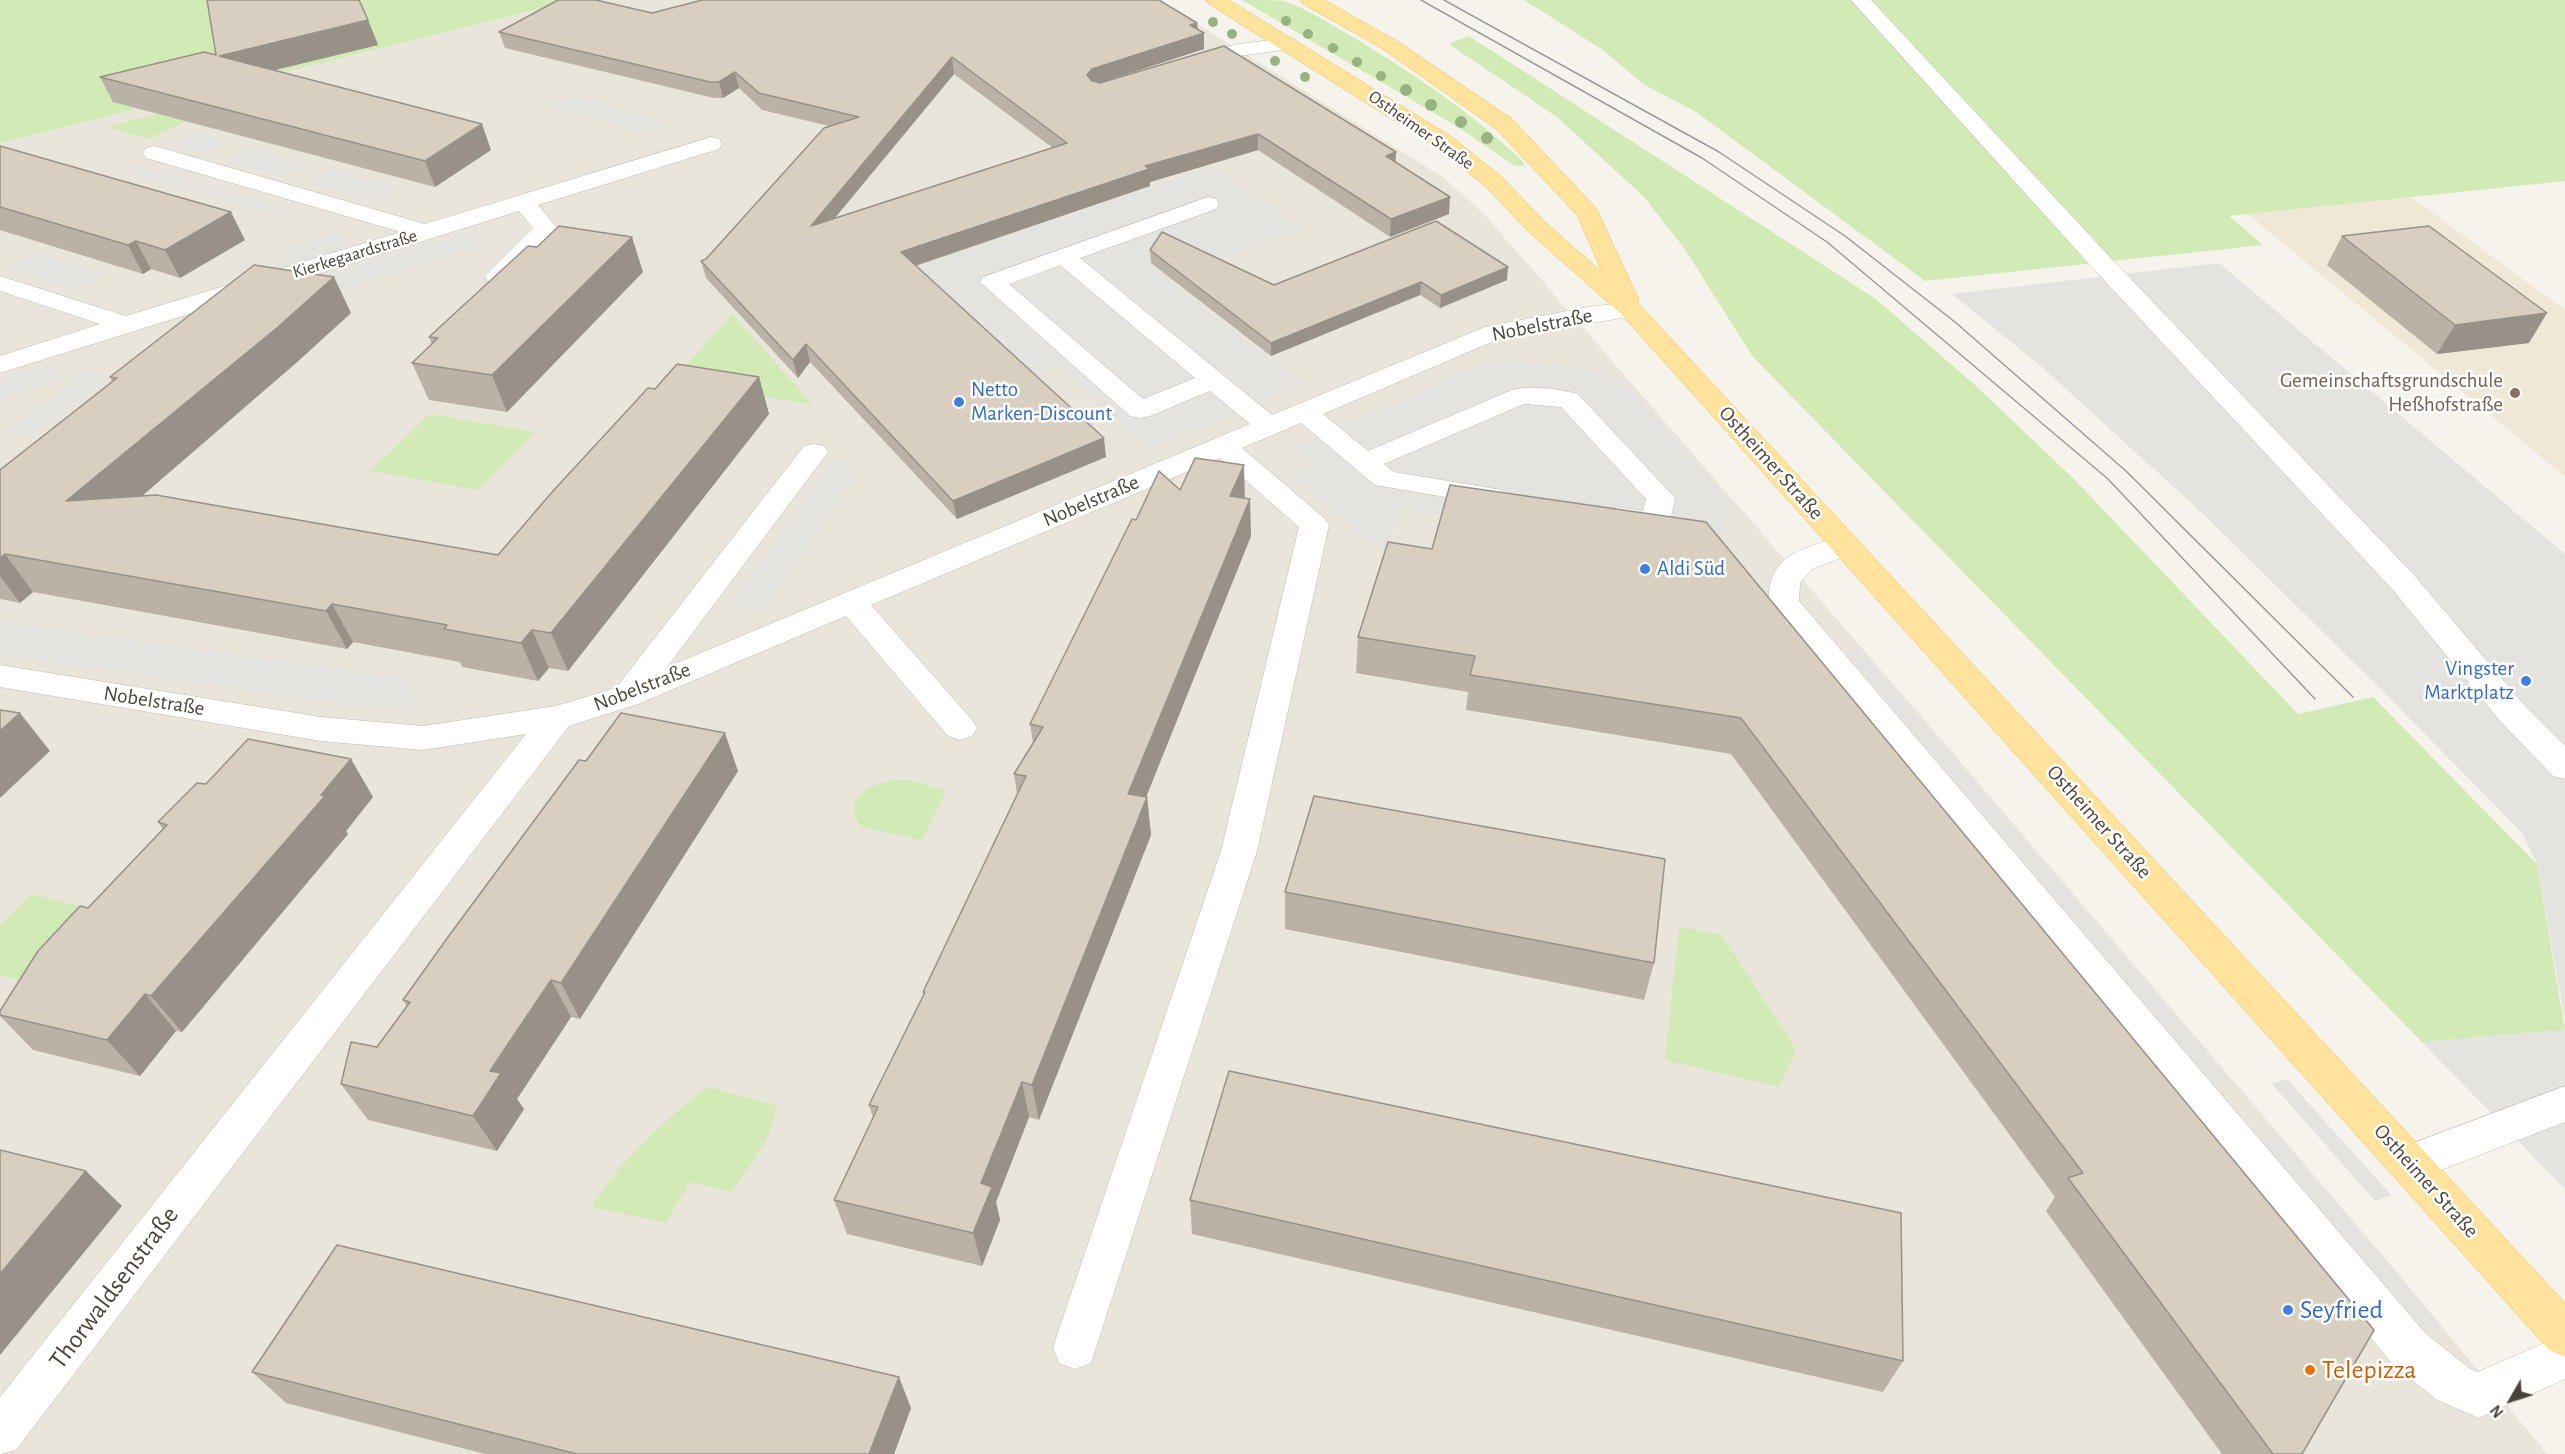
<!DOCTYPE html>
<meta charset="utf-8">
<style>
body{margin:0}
#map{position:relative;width:2565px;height:1454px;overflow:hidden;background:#f6f3ec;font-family:"Alegreya Sans",sans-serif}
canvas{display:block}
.north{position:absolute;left:2481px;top:1370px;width:60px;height:60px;-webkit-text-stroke:4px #fff;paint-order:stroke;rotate:231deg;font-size:16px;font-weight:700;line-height:24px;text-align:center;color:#4b4439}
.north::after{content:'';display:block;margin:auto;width:21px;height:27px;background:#4b4439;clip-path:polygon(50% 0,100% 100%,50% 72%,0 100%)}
</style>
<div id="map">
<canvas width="2565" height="1454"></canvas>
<div class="north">N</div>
</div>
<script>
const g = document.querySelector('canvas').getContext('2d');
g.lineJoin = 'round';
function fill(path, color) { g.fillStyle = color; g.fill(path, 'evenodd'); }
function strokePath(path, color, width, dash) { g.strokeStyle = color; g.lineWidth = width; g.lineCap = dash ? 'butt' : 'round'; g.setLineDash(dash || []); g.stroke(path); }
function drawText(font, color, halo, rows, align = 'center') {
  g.font = font + ' "Alegreya Sans",sans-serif'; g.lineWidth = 5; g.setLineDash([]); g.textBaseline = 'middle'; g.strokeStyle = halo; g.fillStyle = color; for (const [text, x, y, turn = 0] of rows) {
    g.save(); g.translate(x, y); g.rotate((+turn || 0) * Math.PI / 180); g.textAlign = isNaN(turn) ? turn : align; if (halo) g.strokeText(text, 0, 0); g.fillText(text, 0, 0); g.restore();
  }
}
fill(new Path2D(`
 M575 0H1159L1444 178 1484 214 1935 732 2396 1271 2547 1454H0V143Z`), '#eae5da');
fill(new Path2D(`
 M2411 197 2565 310V477L2248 214Z`), '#efe8d6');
fill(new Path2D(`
 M0 0H575L0 143Z
 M1242 0C1255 0 1272 0 1284 1 1311 11 1336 27 1361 42 1418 77 1476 116 1524 163V166H1515L1461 129Z
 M1524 0H2565V181L2229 216 2263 245 1925 281 1696 112 1643 84 1603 50Z
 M1469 36 1876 299 1976 386 2074 479 2298 714 2373 697 2537 864 2565 1030 2422 1042 1753 357 1684 248 1644 197 1557 117 1449 44Z
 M184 107 205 112 148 139 107 127Z
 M732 314 812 404 671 383Z
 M430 414 535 432 479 490 370 471Z
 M894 780H910L946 791 922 840 861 827C842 797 867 786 894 780Z
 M32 894 92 909 23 981 0 975V926Z
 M1679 927 1722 935 1796 1050 1779 1087 1665 1060Z
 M707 1087 776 1105C773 1139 751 1164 731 1192L690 1182 666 1223 592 1207C627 1153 658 1127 707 1087Z`), '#d2eab5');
fill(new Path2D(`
 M577 95 668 125 649 134 552 106Z
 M195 132 216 138 226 141 201 154 170 145Z
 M251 148 293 159 306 163 281 176 227 161Z
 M133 165 291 209 280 216 122 170Z
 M1213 166 1303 228 1167 280 1303 384 1152 450 1060 368 1029 381 910 271Z
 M330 169 376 182 398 187 375 201 306 183Z
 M480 228 473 249 327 295 292 286Z
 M340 232 351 247 278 269 289 248Z
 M38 253 60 260 103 274 75 290 9 269Z
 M2219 263 2565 554V1021L2537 864 2522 833 2381 689 2202 513 2042 367 1952 294Z
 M1502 361 1546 364 1593 370 1623 381 1730 501 1717 551 1403 509 1385 554 1293 477 1314 466 1293 447 1486 364Z
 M48 363 62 377 0 400V381Z
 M85 372 112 376 35 436 6 431Z
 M832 461 863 466 763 611 731 604Z
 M0 622 414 680 415 713 0 655Z
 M1858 647 2228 1078 2211 1084 1844 650Z
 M2565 1030V1189L2422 1042Z
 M2287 1079 2391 1195 2375 1201 2272 1084Z
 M2275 1133 2442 1328 2423 1335 2258 1139Z`), '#e5e3e0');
const minor = new Path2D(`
 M1851 0H1871L2108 255 2414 575 2525 706 2565 746V779L2553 776 2501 722 2392 589 2090 265Z
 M1289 38 1296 40 1299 44 1296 48 1239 56 1188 69 1181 67 1178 63 1181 59 1239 44Z
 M711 137 719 139 722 144 719 149 538 205 558 229 506 281 497 283 488 281 485 276 533 228 519 211 0 373V356L100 324 0 291V276L126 316 401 232 146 158 143 153 146 148 154 146 162 148 425 224Z
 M1208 197 1216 199 1219 204 1216 209 1080 258 1272 415 1485 327 1588 307 1631 302 1640 305 1644 310 1640 315 1501 338 1323 414 1368 451 1512 390C1531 385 1559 389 1578 394L1675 498 1670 522 1665 529 1655 531 1607 522 1603 516 1607 510 1617 507 1643 511 1646 499 1561 407 1524 404 1384 464 1394 472 1502 490 1506 496 1502 502 1492 505 1375 485 1301 423 1242 448 1324 518 1329 525 1257 851 1091 1363 1075 1369 1059 1363 1053 1347 1221 851 1299 527 1220 458 871 605 972 720 977 728 972 736 960 740 948 736 846 616 638 704 569 726 16 1450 0 1454V1397L526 734 423 750 321 741 0 687V665L321 717 423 726 556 706 616 688 804 446 814 444 824 446 828 452 667 667 1250 424 1210 391 1150 416 1140 418 1130 416 980 282 983 277ZM1060 265 1195 378 1143 399 1009 284Z
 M1846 536 1856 538 1861 545 1856 552 1812 569 1800 583 1799 601 2426 1334 2469 1368 2478 1372 2565 1334V1379L2479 1418 2437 1400 2394 1366 1773 610C1762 592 1774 564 1793 554 1809 546 1829 540 1846 536Z
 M2565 1086V1122L2410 1182 2395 1176 2389 1163 2395 1150Z`);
const major = new Path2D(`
 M1206 0H1229L1452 137 1502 177 1546 223 1602 272 1577 215 1496 129 1383 49 1303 4 1300 0H1324L1397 41 1512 119 1596 208 1639 300 1638 303 2565 1303V1357L2549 1350 1622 315 1530 233 1486 187 1436 147 1209 4Z`);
strokePath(minor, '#c2bbae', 1);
strokePath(major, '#e6c16a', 1);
fill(minor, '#fff');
fill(major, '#ffe39c');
strokePath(new Path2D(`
 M1421 0 1702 158 1827 242 2108 479 2315 699
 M1444 0 1719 152 1845 236 1955 322 2126 471 2353 697`), '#9a9a9a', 1.5);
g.fillStyle = '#97b381';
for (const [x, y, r] of [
 [1286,21,5],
 [1213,22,5],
 [1232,34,5],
 [1308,34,5],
 [1333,48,5],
 [1275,61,5],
 [1357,62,5],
 [1381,76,5],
 [1305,77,5],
 [1406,90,6],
 [1431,105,6],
 [1461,122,6],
 [1487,138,6]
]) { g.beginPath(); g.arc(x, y, r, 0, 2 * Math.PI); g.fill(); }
fill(new Path2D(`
 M652 13 1197 23 1198 30 1204 49 1100 83 1396 152 1395 162 1449 214 1390 237 1258 150 1150 182V186L916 266 1106 457 957 519 810 362 798 378 706 278 701 261 706 259 829 126 762 110 739 88 723 98H714L505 48 499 32ZM954 74 1053 148 835 218Z
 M368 20 378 45 274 70 491 150 435 187 113 102 100 77 216 55Z
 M0 146 245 240 180 278 151 269 143 274 0 230Z
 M2342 236 2529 343 2437 354 2327 265Z
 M1150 250 1274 285 1507 280 1440 308 1420 295 1271 356 1151 263Z
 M643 272 507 412 429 400 412 363 432 344 429 337Z
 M351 313 296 363 142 496 498 555 655 389 759 377 769 414 568 671 549 668 538 681 462 667 460 662 353 642 347 649 33 592 20 603 0 599V470L112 381 110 377Z
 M1245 498 1251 536 1146 797H1147L1151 835 1039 1120 1029 1117 996 1202 1000 1220 982 1266 847 1234 834 1200 873 1117 869 1105 924 995 923 992 1017 794 1014 774 1033 743 1030 724 1136 520Z
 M1706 522 2302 1454H2222L2046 1211 2055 1197 1731 754 1466 710 1468 692 1356 673 1358 637 1432 549Z
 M586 761 738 771 580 1019 571 1017 517 1099 524 1109 497 1151 368 1120 341 1084 377 1047 407 1006 403 1000Z
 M206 784 373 797 346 831 348 834 182 1032 176 1031 140 1076 33 1050 0 1016V1011L88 908 163 829 158 822Z
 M1285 892 1654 963 1644 1000 1285 929Z
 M1190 1200 1903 1361 1883 1392 1192 1234Z
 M252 1372 911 1408 894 1454H485L286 1403Z`), '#bab2a6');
fill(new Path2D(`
 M368 20 378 45 230 81 219 56Z
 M1197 23 1198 35 1204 33V49L1093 85 1087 75 1092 69 1190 25Z
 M952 57 954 74 814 243 811 226Z
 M735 72 739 88 723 98 719 82Z
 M482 124 491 150 435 187 425 161Z
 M1258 134V150L1150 182V186L905 269 901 252 1145 166Z
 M1396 152 1395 169 1386 156Z
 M1450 197 1449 214 1390 237 1391 219Z
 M231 212 245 240 180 278 165 250Z
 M632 237 643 272 507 412 492 375Z
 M136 241 151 269 143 274 128 245Z
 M1508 267 1507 280 1440 308 1441 295Z
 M334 277 351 313 296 363 92 539 66 501Z
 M1421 282 1420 295 1271 356V343Z
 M2547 313 2529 343 2437 354 2455 325Z
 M806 344 810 362 798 378 793 360Z
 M759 377 769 414 568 671 551 633Z
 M1104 438 1106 457 957 519 953 501Z
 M1244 465 1245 502 1230 496Z
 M1250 499 1251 536 1132 832 1128 794Z
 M5 554 33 592 20 603 0 576V558Z
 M332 604 353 642 347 649 326 611Z
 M532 630 549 668 538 681 521 643Z
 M20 713 50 751 0 798V731Z
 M725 733 738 771 580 1019 561 983Z
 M351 759 373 797 346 831 348 834 182 1032 151 996Z
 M1147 797 1151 835 1039 1120 1032 1085Z
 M551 980 571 1017 517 1099 524 1109 497 1151 473 1116 490 1071Z
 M145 994 176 1031 140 1076 107 1040Z
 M1022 1082 1029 1117 996 1202 1000 1220 982 1266 973 1233 981 1183Z
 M86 1171 122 1206 0 1355V1274Z
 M899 1377 911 1408 894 1454H869Z`), '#979187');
const building = new Path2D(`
 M207 0H359L368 20 219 56 482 124 425 161 100 77 204 52 216 55Z
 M558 0H596L652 13 702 0H1159L1197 23 1190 25 1204 33 1092 69 1087 75 1092 81 1100 83 1224 46 1396 152 1386 156 1450 197 1391 219 1258 134 1145 166 1149 169 901 252 1104 438 953 501 806 344 793 360 701 261 706 259 824 128 859 117 759 93 735 72 719 82H710L499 32ZM952 57 1067 143 811 226Z
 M0 146 231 212 165 250 136 241 128 245 0 207Z
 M1436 221 1508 267 1441 295 1421 282 1271 343 1150 250 1162 232 1274 285Z
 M559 226 632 237 492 375 412 363 438 338 429 337 528 246 537 247Z
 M2429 226 2547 313 2455 325 2342 236Z
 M254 265 334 277 278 327 66 501 156 495 498 555 553 491 648 388 655 389 677 364 759 377 551 633 532 630 521 643 444 629 447 625 332 604 326 611 5 554 0 558V470L117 378 110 377Z
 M1195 458 1244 465 1230 496 1250 499 1128 794 1147 797 1032 1085 1022 1082 981 1183 992 1187 973 1233 834 1200 878 1107 869 1105 925 992H923L1026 776 1014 774 1043 727 1030 724 1132 519 1136 520 1159 471 1180 490Z
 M1450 485 1706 522 2374 1330 2302 1454H2273L2068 1178 2083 1173 1741 718 1470 675 1475 656 1358 637 1388 542 1432 549Z
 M0 710 20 713 0 731Z
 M621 713 725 733 561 983 551 980 490 1071 501 1073 473 1116 341 1084 351 1042 377 1047 410 1002 403 1000 448 937 579 760 586 761Z
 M248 739 351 759 321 795 325 796 151 996 145 994 107 1040 0 1015V1011L38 951 80 906 88 908 167 825 158 822 197 783 206 784Z
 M1314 796 1665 859 1654 963 1285 892Z
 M1229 1071 1901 1213 1903 1361 1190 1200Z
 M0 1150 86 1171 0 1274Z
 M337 1245 899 1377 869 1454H577L252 1372Z`);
fill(building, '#d8cfc1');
strokePath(building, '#979187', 1.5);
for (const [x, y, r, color] of [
 [2515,393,6,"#8d6e63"],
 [959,402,6,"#3f7fe0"],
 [1645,569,6,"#3f7fe0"],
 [2526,681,6,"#3f7fe0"],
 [2288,1310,6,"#3f7fe0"],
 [2310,1370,6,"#e8710a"]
]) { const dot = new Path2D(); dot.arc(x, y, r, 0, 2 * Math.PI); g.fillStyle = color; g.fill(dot); strokePath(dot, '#fff', 2); }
drawText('18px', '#4b4439', '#fff', [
 ["Ostheimer Straße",1421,130,35],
 ["Kierkegaardstraße",355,254,-17]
]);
drawText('21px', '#4b4439', '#fff', [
 ["Nobelstraße",1542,325,-11],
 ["Ostheimer Straße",1771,463,48],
 ["Nobelstraße",1091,501,-23],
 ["Nobelstraße",642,687,-21],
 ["Nobelstraße",154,701,9],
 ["Ostheimer Straße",2099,822,48],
 ["Ostheimer Straße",2426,1181,48]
]);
drawText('21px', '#785e54', '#fff', [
 ["Gemeinschaftsgrundschule",2503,381],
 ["Heßhofstraße",2503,405]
], 'right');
drawText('21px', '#366cbe', '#fff', [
 ["Netto",971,390],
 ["Marken-Discount",971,414],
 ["Aldi Süd",1657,569],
 ["Vingster",2514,669,"right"],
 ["Marktplatz",2514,693,"right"]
], 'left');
drawText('26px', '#4b4439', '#fff', [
 ["Thorwaldsenstraße",114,1288,-53]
]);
drawText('26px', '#366cbe', '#fff', [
 ["Seyfried",2300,1310]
], 'left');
drawText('26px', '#c56008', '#fff', [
 ["Telepizza",2322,1370]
], 'left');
</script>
